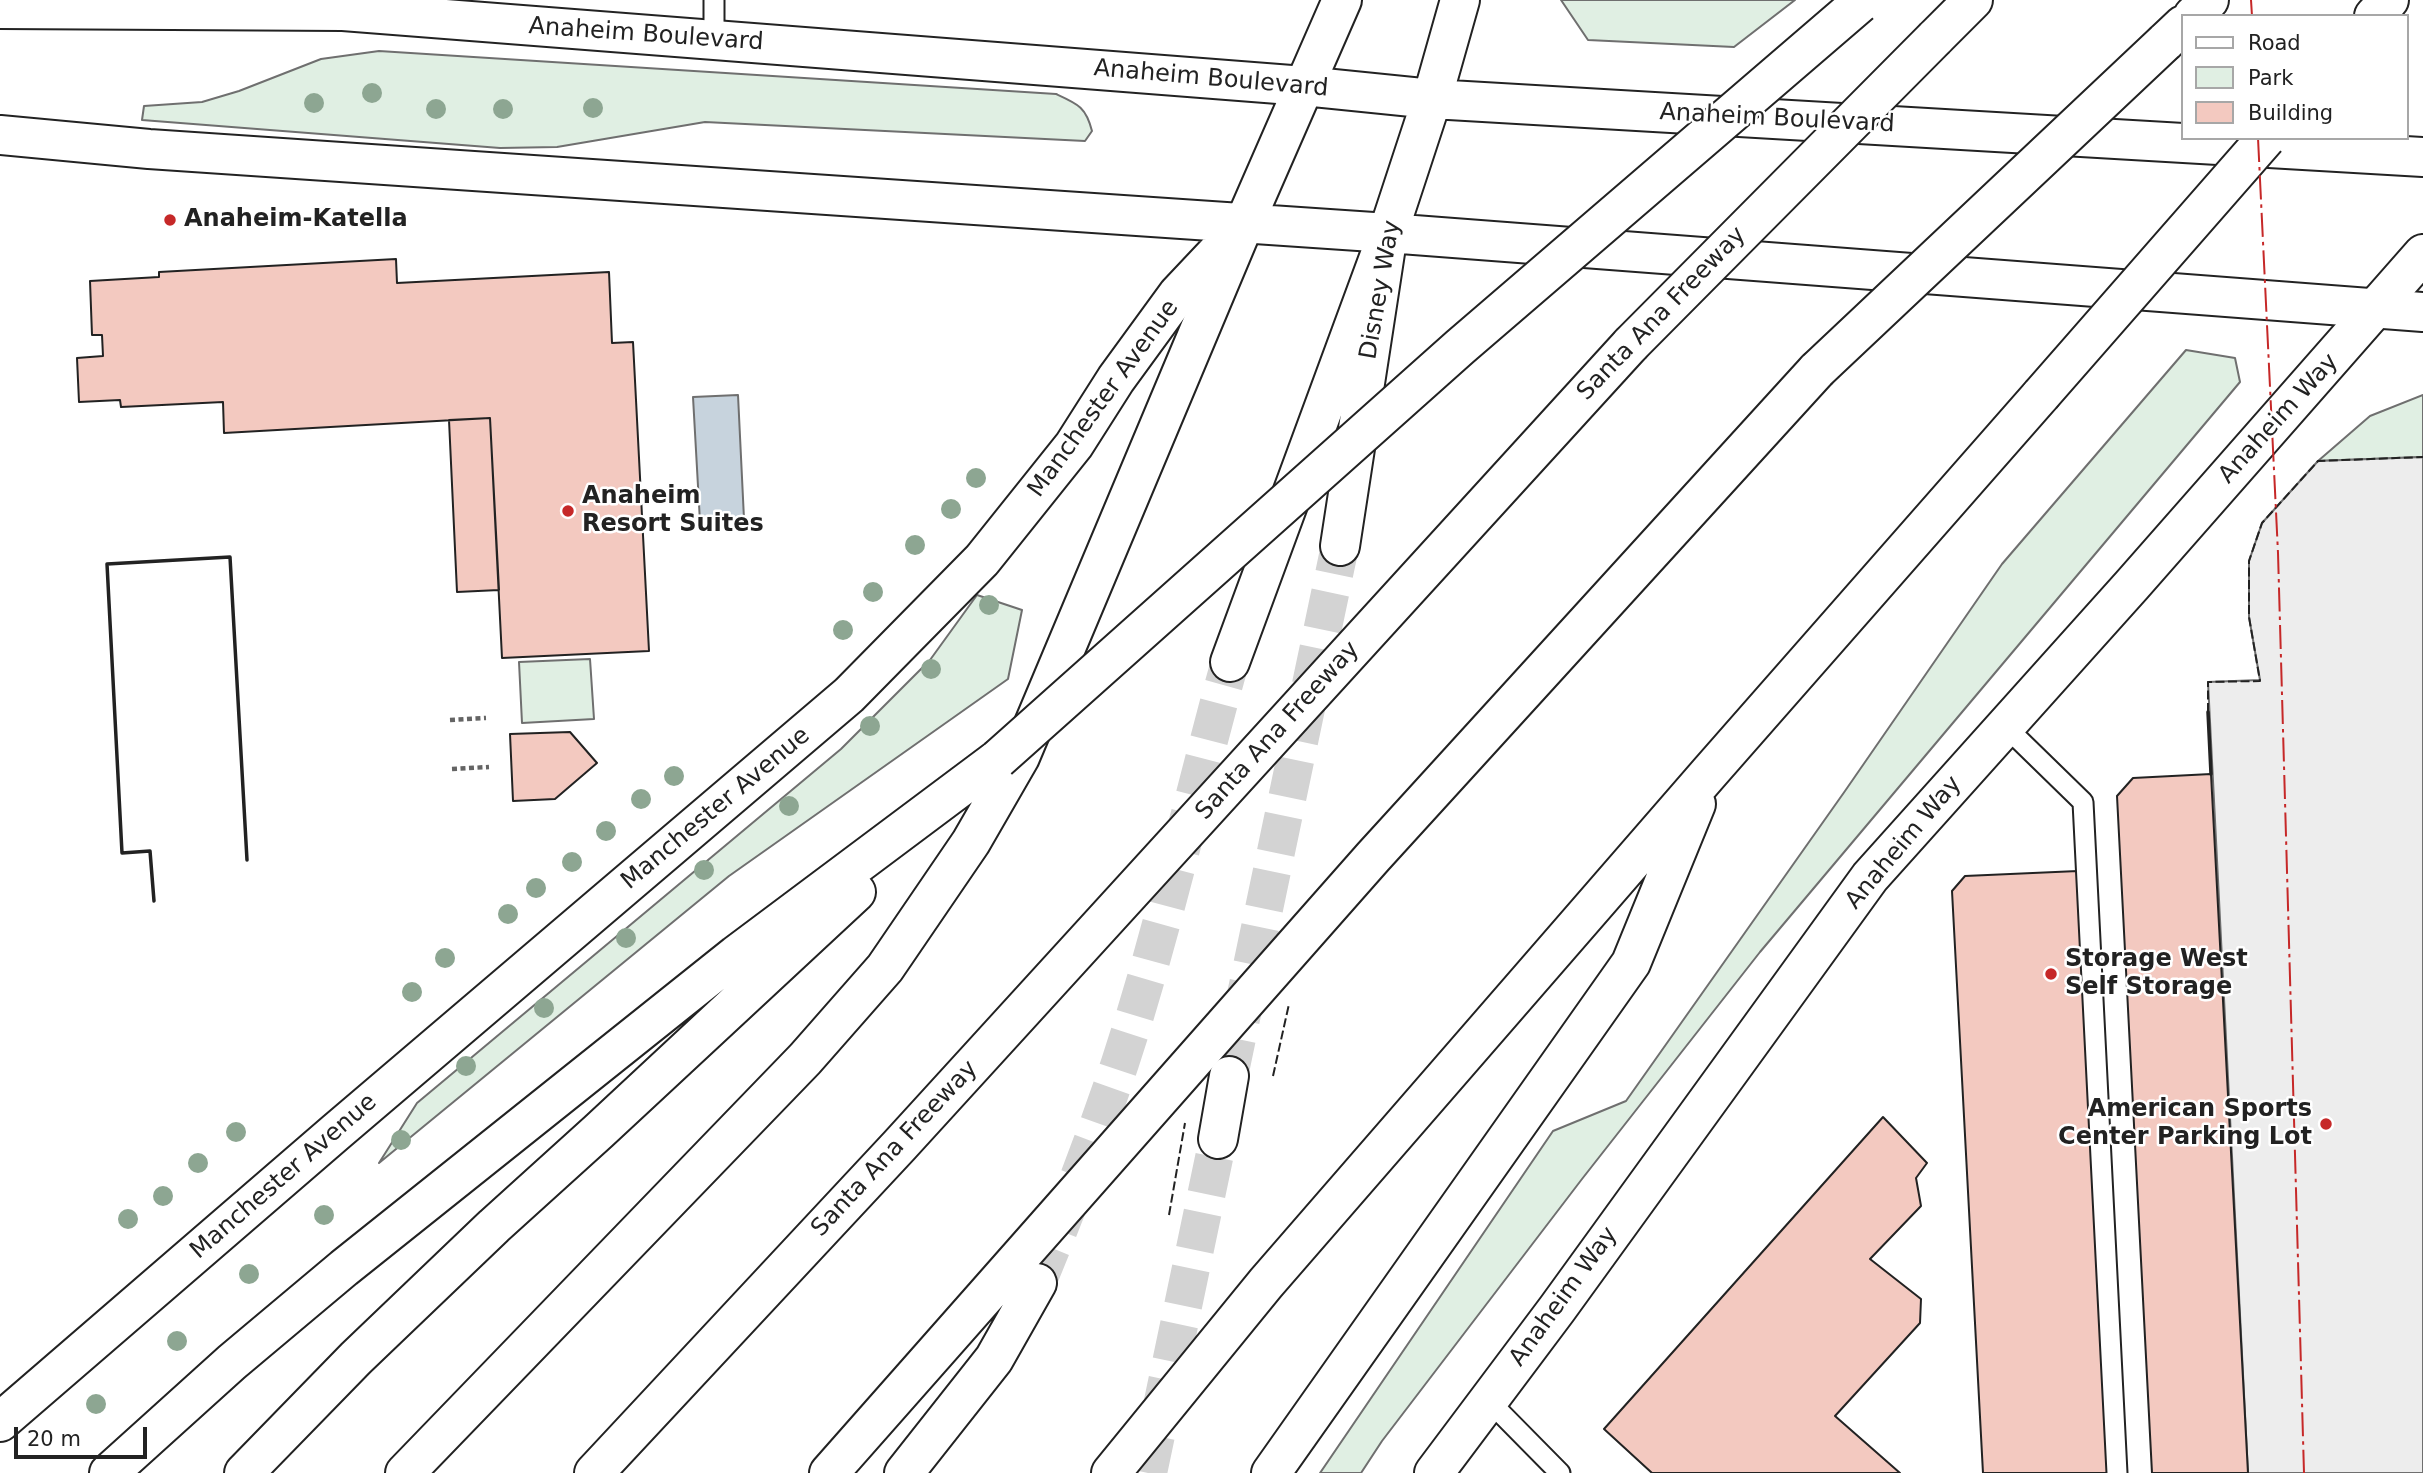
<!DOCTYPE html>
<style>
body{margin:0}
#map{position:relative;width:2423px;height:1473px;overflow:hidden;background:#fff;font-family:"DejaVu Sans",sans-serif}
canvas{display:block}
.legend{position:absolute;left:2181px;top:14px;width:228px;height:126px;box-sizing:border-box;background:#fff;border:2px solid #a7a7a7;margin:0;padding:9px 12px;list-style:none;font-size:21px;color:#222}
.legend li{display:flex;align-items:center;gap:14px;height:35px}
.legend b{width:35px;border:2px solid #a7a7a7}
.scale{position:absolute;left:14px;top:1427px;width:133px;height:32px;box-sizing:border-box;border:4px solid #222;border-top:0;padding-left:9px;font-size:21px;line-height:24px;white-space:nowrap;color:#222;-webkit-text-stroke:5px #fff;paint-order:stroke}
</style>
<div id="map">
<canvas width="2423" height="1473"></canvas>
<ul class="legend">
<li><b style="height:9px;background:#fff"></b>Road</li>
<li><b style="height:19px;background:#e0efe3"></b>Park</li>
<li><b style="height:19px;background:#f3c9c0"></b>Building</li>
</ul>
<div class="scale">20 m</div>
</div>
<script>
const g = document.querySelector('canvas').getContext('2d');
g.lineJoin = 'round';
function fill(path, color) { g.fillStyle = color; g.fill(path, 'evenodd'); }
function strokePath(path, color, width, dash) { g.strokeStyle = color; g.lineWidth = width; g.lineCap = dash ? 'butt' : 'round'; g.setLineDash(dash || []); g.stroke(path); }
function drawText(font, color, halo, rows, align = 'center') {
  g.font = font + ' "DejaVu Sans",sans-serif'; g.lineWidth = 5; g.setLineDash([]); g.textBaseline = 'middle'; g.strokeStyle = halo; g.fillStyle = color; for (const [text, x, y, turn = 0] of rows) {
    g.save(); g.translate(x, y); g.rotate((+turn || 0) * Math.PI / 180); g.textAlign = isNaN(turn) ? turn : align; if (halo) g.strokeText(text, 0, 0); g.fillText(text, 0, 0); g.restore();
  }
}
const green = new Path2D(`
 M1561 0H1795L1734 47 1588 40Z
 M379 51 1056 94C1078 104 1086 107 1092 131L1085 141 705 122 557 147 500 148 142 120 144 106 202 102 239 91 321 59Z
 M2186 350 2235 358 2240 382 1760 952 1582 1179 1382 1441 1361 1473H1320L1553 1131 1626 1101 1845 791 2002 564Z
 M2423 395V457L2318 461 2370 416Z
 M977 595 1022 610 1008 679 729 876 379 1163 417 1103 841 749 930 660Z
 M590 659 594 719 522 723 519 662Z`);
fill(green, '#e0efe3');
strokePath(green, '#6f6f6f', 2);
const parking = new Path2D(`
 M2423 457V1473H2248L2208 682 2260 680 2249 617V561L2262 523 2318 461Z`);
fill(parking, '#ededed');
strokePath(parking, '#6f6f6f', 2);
const water = new Path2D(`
 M738 395 744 519 700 522 693 397Z`);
fill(water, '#c7d3dd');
strokePath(water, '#6f6f6f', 2);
const building = new Path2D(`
 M396 259 397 283 609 272 612 343 633 342 649 651 502 658 490 418 224 433 223 402 121 407 120 400 79 402 77 358 103 356 102 335H92L90 281 159 277V272Z
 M490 418 499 590 457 592 449 420Z
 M570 732 597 763 555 799 513 801 510 734Z
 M2211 774 2248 1473H2152L2117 796 2133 778Z
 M2078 871 2108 1473H1983L1952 891 1965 876Z
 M1883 1117 1927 1163 1916 1178 1921 1206 1870 1259 1921 1299 1920 1323 1835 1416 1900 1473H1652L1604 1429Z`);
fill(building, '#f3c9c0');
strokePath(building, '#222', 2);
strokePath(new Path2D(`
 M1229 1076 1340 546
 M1148 1473 1218 1139`), '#d3d3d3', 38, [38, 19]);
strokePath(new Path2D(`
 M1037 1283C1067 1210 1095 1138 1120 1063 1163 932 1193 795 1230 662`), '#d3d3d3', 38, [38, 19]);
const lane = new Path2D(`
 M714 0V40
 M2005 726 2083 802 2117 1473
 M1488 1400 1560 1473`);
const secondary = new Path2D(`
 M0 9 343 11 1304 86 1432 99 2423 157
 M0 135 149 149 1388 233 2423 312
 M1340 546 1388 233 1432 99 1460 0
 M1218 1139 1229 1076
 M0 1422 336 1132 849 695 982 560 1074 445 1116 379 1178 294 1244 224 1342 0`);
const primary = new Path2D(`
 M1434 1473 1557 1309 1870 877 2132 585 2423 254`);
const highway = new Path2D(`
 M2193 16 2209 0
 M2374 16 2389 0
 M1935 38 1973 0
 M2165 42 2183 25
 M1230 662 1388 233
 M109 1473 232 1362 344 1268 736 955 998 759
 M244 1473 356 1358 494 1226 599 1131 856 892
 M405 1473 805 1059 885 968 971 842 1020 757 1244 224
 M594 1473 899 1146 1631 344
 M829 1473 1373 857 1817 370
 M904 1473 994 1359 1037 1283
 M1111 1473 1266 1283 1709 773 2041 395
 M1271 1473 1631 963 1696 804`);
strokePath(lane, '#222', 23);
strokePath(secondary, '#222', 42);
strokePath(primary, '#222', 42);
strokePath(highway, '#222', 42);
strokePath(new Path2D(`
 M450 720 486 718
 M452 769 489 767`), '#646464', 4.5, [5, 3.5]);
strokePath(lane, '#fff', 19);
strokePath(secondary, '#fff', 38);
strokePath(primary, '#fff', 38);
strokePath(highway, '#fff', 38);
const highwayBridge = new Path2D(`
 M1631 344 1935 38
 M1817 370 2165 42
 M2041 395 2266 138
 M998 759 1460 347 1860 3`);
strokePath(highwayBridge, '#222', 42, []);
strokePath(highwayBridge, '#fff', 38);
strokePath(new Path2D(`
 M2208 712V682L2260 681 2249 617V561L2262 523 2318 461 2423 457
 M1273 1076 1289 1004
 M1169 1215 1185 1123`), '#222', 2, [9, 3.5]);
strokePath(new Path2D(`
 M2208 712 2211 774
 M154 901 150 851 122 853 107 564 230 557 247 860`), '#222', 3.5);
strokePath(new Path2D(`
 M2251 0 2252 16
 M2258 138 2278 553 2304 1473`), '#c62828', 2, [24, 5, 3.5, 5]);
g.fillStyle = '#8da692';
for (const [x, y] of [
 [372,93],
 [314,103],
 [593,108],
 [436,109],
 [503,109],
 [976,478],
 [951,509],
 [915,545],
 [873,592],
 [989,605],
 [843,630],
 [931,669],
 [870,726],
 [674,776],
 [641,799],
 [789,806],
 [606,831],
 [572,862],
 [704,870],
 [536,888],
 [508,914],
 [626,938],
 [445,958],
 [412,992],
 [544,1008],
 [466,1066],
 [236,1132],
 [401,1140],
 [198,1163],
 [163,1196],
 [324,1215],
 [128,1219],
 [249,1274],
 [177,1341],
 [96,1404]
]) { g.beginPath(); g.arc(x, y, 10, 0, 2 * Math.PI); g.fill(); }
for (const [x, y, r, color] of [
 [170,220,7,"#c62828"],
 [568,511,7,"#c62828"],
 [2051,974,7,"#c62828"],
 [2326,1124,7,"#c62828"]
]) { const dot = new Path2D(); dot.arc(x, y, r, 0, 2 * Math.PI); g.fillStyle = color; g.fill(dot); strokePath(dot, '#fff', 2.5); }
drawText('24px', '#222', '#fff', [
 ["Anaheim Boulevard",646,35,4],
 ["Anaheim Boulevard",1211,79,5],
 ["Anaheim Boulevard",1777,119,3],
 ["Disney Way",1381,290,-80],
 ["Santa Ana Freeway",1662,314,-46],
 ["Manchester Avenue",1104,399,-54],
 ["Anaheim Way",2279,419,-48],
 ["Santa Ana Freeway",1278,731,-48],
 ["Manchester Avenue",716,809,-40],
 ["Anaheim Way",1904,843,-50],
 ["Santa Ana Freeway",895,1149,-47],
 ["Manchester Avenue",284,1177,-41],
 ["Anaheim Way",1564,1297,-54]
]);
drawText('bold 24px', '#222', '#fff', [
 ["Anaheim-Katella",184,220],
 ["Anaheim",582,497],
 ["Resort Suites",582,525],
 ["Storage West",2065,960],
 ["Self Storage",2065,988],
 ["American Sports",2312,1110,"right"],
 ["Center Parking Lot",2312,1138,"right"]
], 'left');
</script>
